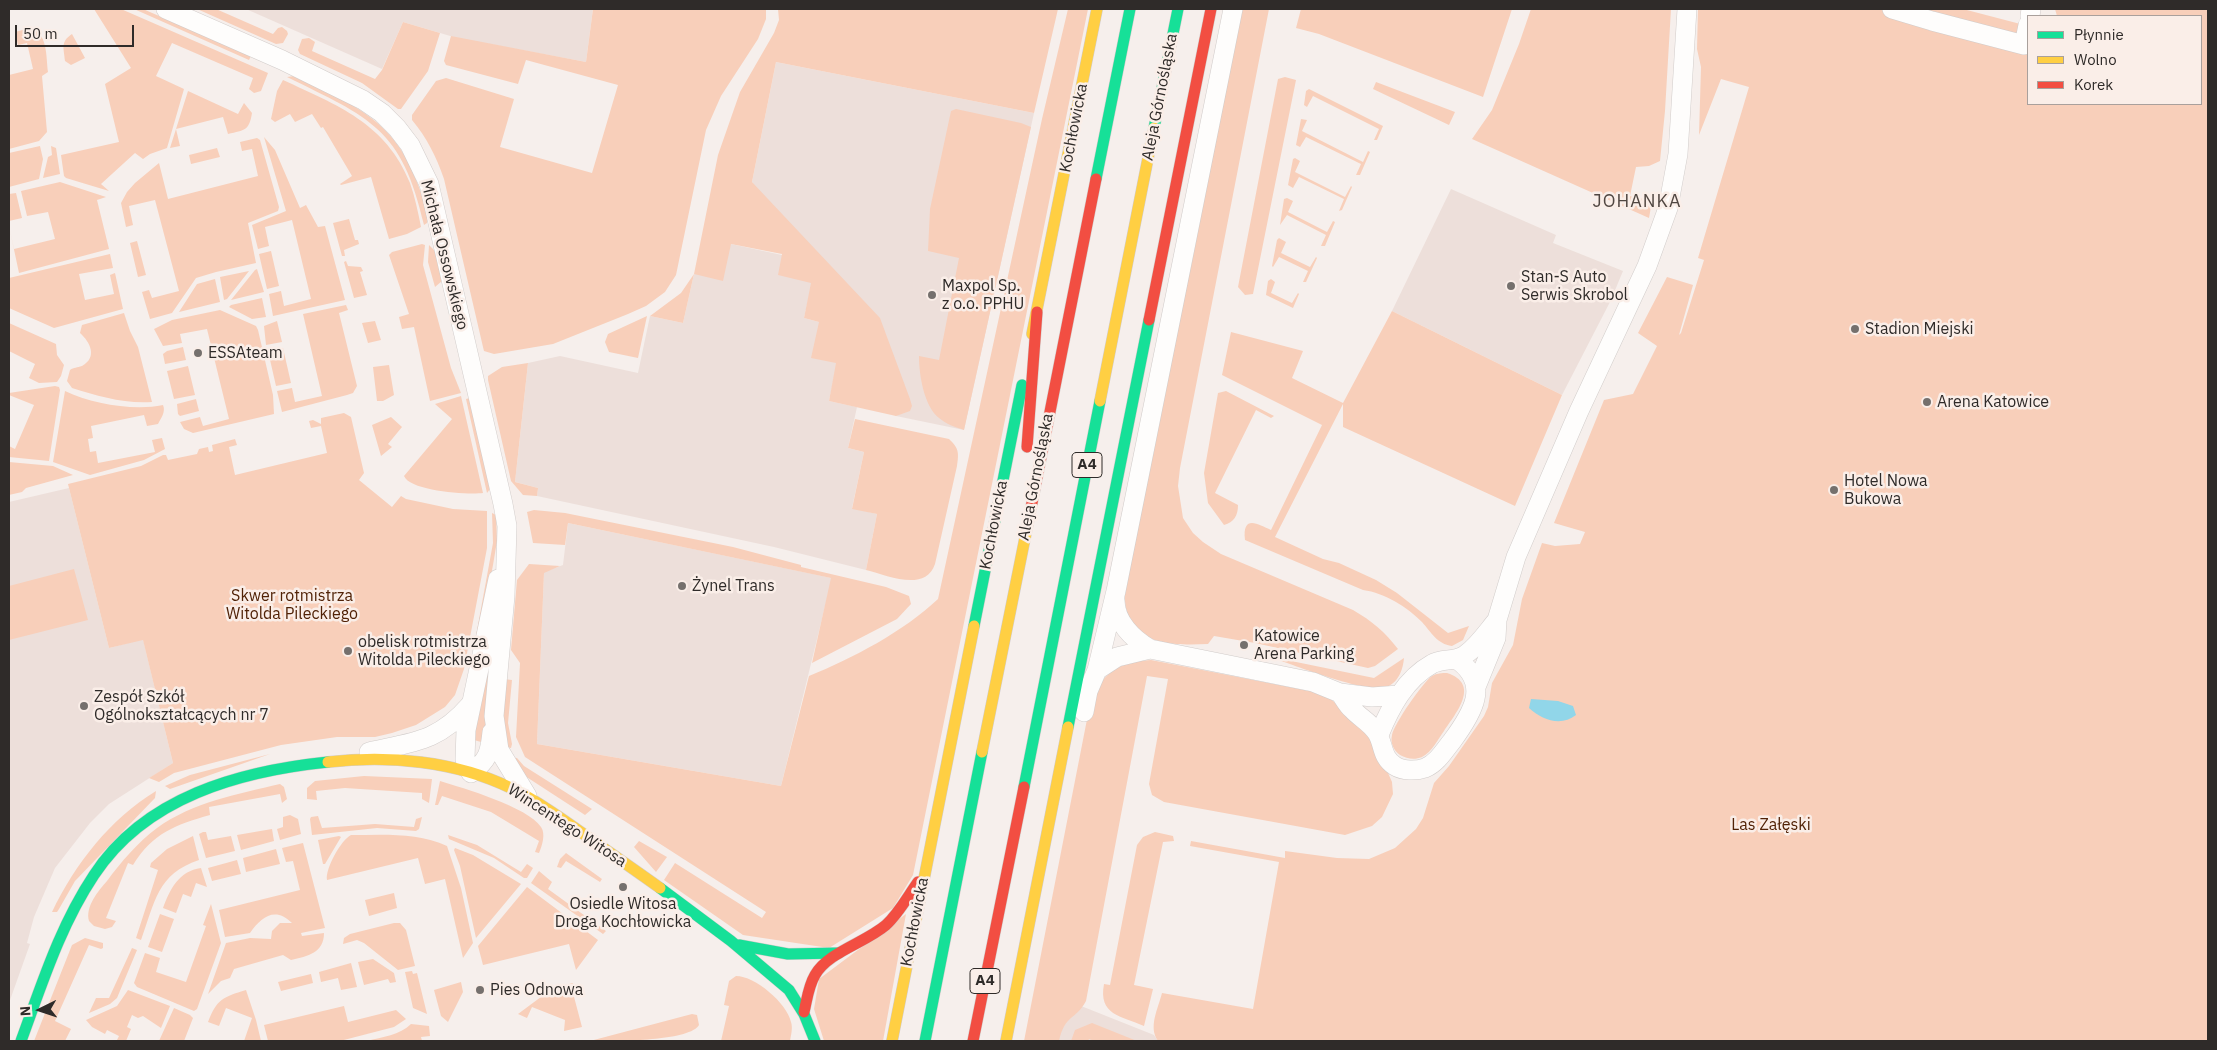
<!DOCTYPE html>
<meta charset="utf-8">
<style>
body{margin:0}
#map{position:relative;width:2217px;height:1050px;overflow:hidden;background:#f6efec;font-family:"IBM Plex Sans",sans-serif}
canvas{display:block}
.frame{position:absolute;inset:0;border:10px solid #2f2b29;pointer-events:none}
.legend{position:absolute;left:2027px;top:15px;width:175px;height:90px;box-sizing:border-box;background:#faeee8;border:1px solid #a9a09c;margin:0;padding:6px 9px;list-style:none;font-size:15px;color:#2f2b29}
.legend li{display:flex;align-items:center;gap:10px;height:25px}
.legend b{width:25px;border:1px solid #a9a09c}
.north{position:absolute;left:15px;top:985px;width:50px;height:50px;-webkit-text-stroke:4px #faeee8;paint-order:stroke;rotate:266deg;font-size:14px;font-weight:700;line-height:20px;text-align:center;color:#2f2b29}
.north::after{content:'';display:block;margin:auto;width:18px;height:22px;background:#2f2b29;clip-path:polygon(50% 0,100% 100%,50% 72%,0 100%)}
.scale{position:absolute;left:15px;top:25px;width:119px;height:22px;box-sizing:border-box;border:2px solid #2f2b29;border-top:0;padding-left:6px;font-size:15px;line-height:18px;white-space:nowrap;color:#2f2b29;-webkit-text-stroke:4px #faeee8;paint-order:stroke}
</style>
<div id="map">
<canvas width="2217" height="1050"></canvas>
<div class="frame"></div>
<ul class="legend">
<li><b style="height:6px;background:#16e098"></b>Płynnie</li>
<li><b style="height:6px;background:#ffcf43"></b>Wolno</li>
<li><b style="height:6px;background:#f24e42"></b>Korek</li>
</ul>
<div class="north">N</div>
<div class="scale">50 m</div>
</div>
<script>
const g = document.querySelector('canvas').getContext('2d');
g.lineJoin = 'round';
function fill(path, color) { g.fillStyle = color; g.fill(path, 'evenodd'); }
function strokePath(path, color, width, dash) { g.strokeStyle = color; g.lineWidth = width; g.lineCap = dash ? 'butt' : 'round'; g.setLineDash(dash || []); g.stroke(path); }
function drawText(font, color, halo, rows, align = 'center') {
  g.font = font + ' "IBM Plex Sans",sans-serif'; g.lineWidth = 5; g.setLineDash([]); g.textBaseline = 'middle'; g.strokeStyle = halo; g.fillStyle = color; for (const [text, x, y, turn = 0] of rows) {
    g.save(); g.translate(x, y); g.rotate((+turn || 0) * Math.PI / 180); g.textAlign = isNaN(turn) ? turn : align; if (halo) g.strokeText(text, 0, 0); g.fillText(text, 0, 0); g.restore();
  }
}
fill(new Path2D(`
 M246 9H593L586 62 457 38 403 22 382 69Z
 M776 62 1034 113 964 430 896 416 752 182Z
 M1451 189 1556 235 1553 243 1623 271 1611 300 1562 395 1392 311Z
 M731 244 782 255 812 283 804 318 819 322 837 363 829 401 857 407 848 448 864 452 852 508 877 514 866 570 774 547 537 496 538 488 515 482 528 363 560 356 638 373 650 316 683 323 694 274Z
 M69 488 109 648 143 639 173 763 109 804 90 823 55 868 34 917 27 943 30 944 9 1003V502Z
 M568 523 832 578 781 786 537 744 544 572 563 565Z
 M1056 996 1154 1035 1158 1041H1048Z`), '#eddfda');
fill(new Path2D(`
 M94 9H121L268 73 261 91 254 93 249 89 253 78 172 43 156 76 184 89 167 148 150 154 143 159 135 153 101 184 109 191 66 178 64 176 61 155 119 142 105 84 131 68Z
 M134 9H143L251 56 249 60Z
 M197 9H216L273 34 278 28 282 27 287 31 288 34 283 43 276 44Z
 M593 9H766V19L758 39 721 96 706 130 676 275 665 292 646 306 628 314 553 344 494 354 484 351 483 347 444 179C436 156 427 138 412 120V115L436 81 446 78 514 99 500 147 592 173 618 85 526 60 518 84 446 65 444 61 451 36 586 62Z
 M778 9H1058L1034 113 776 62 752 182 880 318 910 399 912 406 910 411 896 416 829 401 836 363 811 358 819 322 804 318 811 283 778 275 782 254 731 244 723 281 694 274 683 323 650 316 681 293 694 274 718 155 740 92 774 33 779 20Z
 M1068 9H1088L913 875 893 908 829 948 743 935 664 880 675 863 762 918 766 912 525 757 516 737 520 663 511 650 517 580 529 564 560 566 544 573 537 744 781 786 809 676C853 658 903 632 938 599L1042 119Z
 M1241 9H1269L1180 468 1178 486 1183 518 1193 533 1203 542 1221 554 1353 610C1372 621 1385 632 1398 649L1375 666 1368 668 1255 643 1214 636 1208 644C1165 646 1121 644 1125 588Z
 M1301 9H1512L1483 97 1319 34 1296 28Z
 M1531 9H1671L1665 111 1660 161 1649 166 1636 167 1630 196 1652 201 1649 218 1472 139 1492 110 1519 44Z
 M1698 9H1963L2028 26V104H2201V16H2057L2055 9H2208V1041H1158C1148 1027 1158 1009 1162 993L1253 1009 1279 862 1190 846 1191 841 1285 858V851L1337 858 1369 859 1395 848 1416 829 1423 818 1434 783 1449 766 1484 716 1488 707 1492 683 1513 645 1522 599 1542 543 1555 546 1580 544 1585 532 1554 523 1604 400 1633 394 1657 346 1638 333 1667 277 1693 285 1679 335 1681 333 1704 260 1698 258 1749 87 1721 79 1699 135 1701 67 1697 49Z
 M403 22 440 33 428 71 401 109H398L362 83 300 54 298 50 302 39 309 38 315 42 312 51 375 79 382 70Z
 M30 28C48 32 46 57 48 72L42 76 47 132 39 141 9 149V75L33 69 27 43 18 45 15 32Z
 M72 34 85 58 71 65 65 61C64 48 60 42 72 34Z
 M294 76C354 105 398 121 420 190 423 199 429 214 427 223L424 225C402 128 370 118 287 77Z
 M1285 77 1296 80 1253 294 1245 295 1238 287 1278 79Z
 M283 80C337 105 386 123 410 183 415 197 418 212 421 227L407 234 389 239 371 177 341 185 340 184 352 176 323 127 321 128 312 114 295 122 290 114 275 122 271 119 277 91Z
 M1376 82 1455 112 1449 125 1373 89Z
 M1309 89 1383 126 1377 140H1374L1379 129 1313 96 1307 107 1304 105 1306 91Z
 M188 91 238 114 244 103 252 113C249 131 245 130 228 134L223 117 176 129 180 146 170 148Z
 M956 109 1021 123 1031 127 964 430C955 427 946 424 939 418 924 406 919 375 919 356L939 360 959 258 928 251 930 209 951 111Z
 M1301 119 1307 120 1302 131 1363 162 1368 151 1370 152 1360 175H1356L1361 164 1306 137 1300 147 1296 145Z
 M264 137 275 150 300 208 306 205 318 227 325 226 345 300 273 316 269 294 281 291 284 306 311 299 292 220 265 227 269 246 258 249 252 225 286 211Z
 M257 138 260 140 279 207 278 211 248 223 256 263 216 272 196 278 172 313 150 319 142 292 149 290 152 298 179 291 155 200 129 206 133 225 126 227 121 203 127 192 135 183 159 163 168 199 258 176 252 149 242 151 240 142Z
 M40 146 43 159 39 179 9 187V153Z
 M51 146 56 148 60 174 43 178 48 157 52 155Z
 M217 148 220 157 191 164 189 155Z
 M1295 158 1300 161 1295 172 1345 197 1351 186 1352 187 1342 210 1339 211 1344 199 1299 177 1293 188 1288 185 1293 159Z
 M60 182 106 197 97 200 109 249 19 273 9 226 14 249 55 239 48 212 27 216 21 191Z
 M16 193 22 218 9 221V194Z
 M1287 198 1293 201 1288 212 1327 232 1333 221 1335 222 1325 246H1321L1326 235 1287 215 1280 225 1284 199Z
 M349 219 355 240H358L359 244 344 250 345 256H342L333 223Z
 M1279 238 1286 242 1281 253 1310 267 1316 257 1317 258 1306 282H1303L1308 271 1279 257 1273 267 1272 266 1277 240Z
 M137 241 146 275 138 277 130 243Z
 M422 244 425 245 423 265 451 368 461 393 430 401 414 327 402 329 399 317 409 314 389 255 392 252Z
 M429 245 435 251 442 281 435 287 428 262Z
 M271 251 279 286 267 289 259 254Z
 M110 254 113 268 79 274 85 300 114 294 110 275 115 273 123 309 54 328 9 308V278Z
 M346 261 348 266 361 267 363 271 360 272 367 295 354 298 344 262Z
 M257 269 264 292 231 300 255 270Z
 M249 271 227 299 224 300 220 277Z
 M215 279 220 302 179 312 197 284Z
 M1271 279 1275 282 1271 293 1292 303 1298 293 1299 294 1293 308 1266 295 1268 281Z
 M262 298 266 317 252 319 229 307 231 305Z
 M346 305 348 310 339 313 357 386 353 393 347 395 282 412 277 391 292 388 295 402 322 396 303 314Z
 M220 310 256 326 258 330 273 395 274 414 193 433 184 429 180 422 200 417 203 426 229 419 207 329 180 334 182 343 163 346 154 329 172 320Z
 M1392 311 1562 395 1515 506 1343 427V404L1275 537 1323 559 1339 563 1376 580 1397 593 1448 633 1469 626 1463 640 1452 646C1437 644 1431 632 1422 622 1407 607 1385 593 1363 590L1245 540C1242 514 1258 524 1271 530L1322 425 1222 375 1231 332 1303 351 1292 378 1343 403Z
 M124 313 130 331 138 347 152 402C124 404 98 396 72 388L67 381 70 370C74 367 77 368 82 366 98 357 90 342 80 333L82 325Z
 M647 316 638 358 609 352 605 342 608 334Z
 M277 321 282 342 266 345 264 326Z
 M375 321 381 340 368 343 362 323Z
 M9 323 56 344 57 355 64 365 61 376 57 382 39 383 29 378 35 364 9 351Z
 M183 347 186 360 165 364 163 354 167 351Z
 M283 348 291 383 276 386 268 351Z
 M528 363 515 482 538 488 537 496 523 495 511 481 488 380V376L502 367Z
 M389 365 394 395 383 401H377L373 367Z
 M188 366 195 395 174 399 167 371Z
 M55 386 59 387 60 390 49 461 9 457V446L15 449 34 405 9 395V393Z
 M65 391C92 404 134 411 163 405 166 412 161 418 158 424L147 426 144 415 91 426 93 438 88 439 90 452 96 451 98 463 155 452 152 440 162 438 165 449 144 460 90 475 53 462Z
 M1226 391 1274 416 1271 418 1256 410 1215 493 1238 505C1238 516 1234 522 1224 525L1208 503 1204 473 1218 393Z
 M461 396 483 493C467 495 410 491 404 476L452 419 435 404Z
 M470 398 490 489 487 493 466 399Z
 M196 399 199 411 180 416 178 414 177 404Z
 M344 413 351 417 364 473 359 480 392 507 401 496 406 499 453 509 487 511V548L464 669 455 695 445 707 416 725 392 733 375 737H337L281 745 174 773 159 782 149 778 173 763 143 640 109 648 68 484 141 466 163 455H166L168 460 197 454 199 449 208 447 209 452 213 451 212 445 235 439 237 445 229 447 235 475 327 453 321 426 311 428 309 421 313 420 321 424V418Z
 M391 417 402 427 388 444 392 447 381 456 372 425Z
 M855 419 949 439C959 448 959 453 957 466L935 564C925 593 887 575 866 570L877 514 852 509 864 452 848 448Z
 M9 462 53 466 73 475 26 488 22 492 9 495Z
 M534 510 565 513 733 547 801 565V567L886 587 909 596 911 604 897 619 812 663 831 578 568 523 565 545 533 543 527 512Z
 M492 513 496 515 497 541 493 565 474 664 471 663 493 543Z
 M74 569 88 620 9 640V586Z
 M1267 656 1374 678 1404 658C1403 670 1398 684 1384 688 1366 693 1288 663 1267 656Z
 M1151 660 1315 692 1329 698 1353 716 1369 730 1392 782 1393 794 1382 817 1372 826 1345 835 1164 802 1152 795 1149 784 1168 679 1147 676 1086 1001C1076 1020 1065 1014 1059 1041H1024L1091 699C1105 671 1119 662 1151 660Z
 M1447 673C1481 684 1456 713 1444 731 1438 739 1432 752 1422 757 1415 760 1407 759 1400 755 1394 751 1390 743 1392 735 1394 724 1423 682 1432 676 1437 673 1442 673 1447 673Z
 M483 675 492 677 485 743 470 739Z
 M503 679 512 680 508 723 512 744 511 748 504 747 501 740Z
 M270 754 170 789 165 786 190 775Z
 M507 757 517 758 524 766 592 809 585 815 525 776Z
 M364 776 432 779 429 803 422 799V793L345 788 316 791 317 800 307 799V788L315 781Z
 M440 781C463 788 528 807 541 827 546 834 542 846 539 853L535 852 539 841 491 812 442 796 438 805H435Z
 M280 784 284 787 287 799 282 803 280 794 209 807 210 815C175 825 153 833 133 865L128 863 106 918 116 921 112 927 105 929 94 926 89 921C85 907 98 891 107 881 121 862 138 842 157 828 193 802 238 794 280 784Z
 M156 791 155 798 75 881 59 909 57 912H52C75 864 110 819 156 791Z
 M290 815 298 819 301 834 280 840 277 829 283 827V817Z
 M318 816 322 828 375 824 414 827 416 819 422 817 419 829 416 831 377 828 312 835 310 819 311 817Z
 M272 829 274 841 241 850 237 835Z
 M203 832H206L208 840 231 836 235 851 206 858 199 834Z
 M1155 832 1173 836 1174 841 1163 842 1134 985 1153 989 1144 1026C1121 1016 1098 1015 1104 984L1110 985 1137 845 1143 837Z
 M351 835C382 835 418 832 447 846L461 888 473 943 463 958 445 879 425 884 418 858 327 880C325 869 341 840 351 835Z
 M448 835 477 845 521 872 527 864 533 868 527 878H524L494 858 449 839Z
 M193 836 199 860C157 874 155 902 141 940L136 938 158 870 150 867 151 863 167 849Z
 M339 836 341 837 325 864H323L318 840Z
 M639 841 667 857 656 872 634 847Z
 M303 843 325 928 301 933 302 936 324 933C324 953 308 956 291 960L283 955 234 969 230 978 221 981 208 994 226 943 250 938 271 939 272 931 280 923H292C275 906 261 917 250 933L225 937 219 910 300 890 293 861 286 862 282 848Z
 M455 848 473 855 521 884 476 938 460 866 454 850Z
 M276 849 280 864 246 872 243 858Z
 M566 853 602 879 600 882 566 861 561 868 557 867 560 859Z
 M237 860 241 874 212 881 208 868Z
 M201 868 207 887 196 883 191 897 183 894 176 913 163 908C170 889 179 871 201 868Z
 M539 871 552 882 548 889 606 931 603 934 531 883Z
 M527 887 598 940 576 970 569 944 483 965 478 946Z
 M394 893 397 908 369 916 365 900Z
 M211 904 221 943 197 1009 194 1011 137 987 134 983 145 953 160 958 156 972 186 982 206 926 203 925Z
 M160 914 174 919 162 952 148 947Z
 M906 914 883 1041H824L814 1009 819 979Z
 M394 923H400L406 930 415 966 398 970 364 943 357 940 343 944 344 938 350 934Z
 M85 938 103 943V948L101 949 89 945 55 1021 71 1029 65 1041H34L72 945Z
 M132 948 137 950 117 998 110 1004 89 1013 96 998H109Z
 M373 959 394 973 396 982 390 983 388 979 364 985 358 962Z
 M351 963 357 987 341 990 338 978 321 982 319 972Z
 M412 971 413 974 417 973 427 1014 413 1008 405 972Z
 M311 974 313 983 281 991 278 982Z
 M736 976C755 976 787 1003 791 1022 793 1028 791 1035 790 1041H721L729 1006 724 1005 729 981Z
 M461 982 463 992 448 1022 441 1016 434 990Z
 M573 983V993L582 1027 564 1031 565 1020 532 1007 527 1018 518 1014 553 988Z
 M128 990 170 1006 161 1028 143 1016 138 1018 132 1015 127 1027 131 1029 126 1041 117 1040 119 1036 107 1030 105 1034 92 1027 86 1020 117 1006Z
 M246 990 256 1020 261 1041H244L252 1018 226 1008 219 1026 208 1022C217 999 223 997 246 990Z
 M344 1006 348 1022 396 1010 406 1019 394 1027 340 1041H268L264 1025Z
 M174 1008 190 1015 193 1018 184 1041H159Z
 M692 1014 697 1015 699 1025C689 1042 611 1041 590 1041Z
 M1092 1023 1137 1041H1095L1089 1039 1088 1041H1071L1075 1030Z
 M411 1024 429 1026 430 1036 421 1037 422 1041H367C382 1037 400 1035 411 1024Z`), '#f8cfba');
fill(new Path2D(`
 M1531 699 1558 701 1573 706 1576 715C1561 727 1542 720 1529 708Z`), '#91d6e9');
const street = new Path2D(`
 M166 9 282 60 363 100 382 113 397 128 410 145 429 184 503 504 507 526 505 596 494 716 499 750 527 796
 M1892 9 1932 21 2024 45 2028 25
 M2030 16 2031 9
 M1115 600C1115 622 1133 639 1150 649L1313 682 1340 693 1372 697 1399 695
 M1097 670 1117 657 1150 649
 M1476 687 1496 638 1497 620 1516 557 1579 411 1647 266 1668 208 1678 154 1687 9
 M1340 693C1344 698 1347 705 1352 709 1360 718 1370 722 1377 733 1384 744 1381 757 1395 766 1403 771 1416 771 1425 768 1437 763 1444 751 1452 741 1472 714 1492 683 1456 659
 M1084 712 1088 691 1097 670 1116 591 1233 9
 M492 732C490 753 488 760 471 773L465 759 466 730 498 579
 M1379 735C1390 708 1405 679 1432 664 1442 658 1455 662 1465 655 1478 646 1487 632 1497 620
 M369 752C413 742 438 742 470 705`);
const fast = new Path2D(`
 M1154 128 1178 9
 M1096 179 1130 9
 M974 626 1022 385
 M1068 727 1149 320
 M1024 787 1100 401
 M660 888 731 941 789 990 804 1014 815 1041
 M739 945 788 954 839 953
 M21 1041C42 984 60 926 94 875 145 797 240 771 328 762
 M925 1041 982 752`);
const slow = new Path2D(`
 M1032 334 1097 9
 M1100 401 1154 128
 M982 752 1029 518
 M328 762C389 755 455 761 511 788 537 801 561 818 585 835 610 853 635 870 660 888
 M892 1041 974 626
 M1006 1041 1068 727`);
const jam = new Path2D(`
 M1149 320 1211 9
 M1027 447 1037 312
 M1029 518 1096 179
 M804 1012C807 1000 808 987 815 975 828 952 865 943 886 925 899 913 908 896 918 882
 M973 1041 1024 787`);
strokePath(street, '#d1ccca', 20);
strokePath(fast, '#d1ccca', 12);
strokePath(slow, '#d1ccca', 12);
strokePath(jam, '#d1ccca', 12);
strokePath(street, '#fefdfc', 19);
strokePath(fast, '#16e098', 11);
strokePath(slow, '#ffcf43', 11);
strokePath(jam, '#f24e42', 11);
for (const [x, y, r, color] of [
 [1511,286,5,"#75706d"],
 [932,295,5,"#75706d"],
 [1855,329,5,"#75706d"],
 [198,353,5,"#75706d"],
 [1927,402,5,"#75706d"],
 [1834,490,5,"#75706d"],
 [682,586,5,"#75706d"],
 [1244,645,5,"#75706d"],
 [348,651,5,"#75706d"],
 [84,706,5,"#75706d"],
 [623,887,5,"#75706d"],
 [480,990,5,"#75706d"]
]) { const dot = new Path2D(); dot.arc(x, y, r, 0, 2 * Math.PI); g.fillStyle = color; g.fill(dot); strokePath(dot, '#faeee8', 2); }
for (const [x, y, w] of [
 [1087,465,30],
 [985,981,30]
]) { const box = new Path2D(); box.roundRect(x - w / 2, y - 12.5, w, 25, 4); g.fillStyle = '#faeee8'; g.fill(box); strokePath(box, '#2f2b29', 1); }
drawText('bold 15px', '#2f2b29', null, [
 ["A4",1087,465],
 ["A4",985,981]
]);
drawText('16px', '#2f2b29', '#faeee8', [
 ["Aleja Górnośląska",1160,97,-79],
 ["Kochłowicka",1074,128,-79],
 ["Michała Ossowskiego",444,255,76],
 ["Aleja Górnośląska",1036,477,-79],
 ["Kochłowicka",994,525,-79],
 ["Wincentego Witosa",567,826,33],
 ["Kochłowicka",915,922,-79]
]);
drawText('16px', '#2f2b29', '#faeee8', [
 ["Stan-S Auto",1521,277],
 ["Serwis Skrobol",1521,295],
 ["Maxpol Sp.",942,286],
 ["z o.o. PPHU",942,304],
 ["Stadion Miejski",1865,329],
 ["ESSAteam",208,353],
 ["Arena Katowice",1937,402],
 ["Hotel Nowa",1844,481],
 ["Bukowa",1844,499],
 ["Żynel Trans",692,586],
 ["Katowice",1254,636],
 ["Arena Parking",1254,654],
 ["obelisk rotmistrza",358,642],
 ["Witolda Pileckiego",358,660],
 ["Zespół Szkół",94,697],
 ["Ogólnokształcących nr 7",94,715],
 ["Osiedle Witosa",623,904,"center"],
 ["Droga Kochłowicka",623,922,"center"],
 ["Pies Odnowa",490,990]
], 'left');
drawText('16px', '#512206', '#faeee8', [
 ["Skwer rotmistrza",292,596],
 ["Witolda Pileckiego",292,614],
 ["Las Załęski",1771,825]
]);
g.letterSpacing = '1px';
drawText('18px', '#514742', '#faeee8', [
 ["JOHANKA",1637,202]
]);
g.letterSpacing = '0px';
</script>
